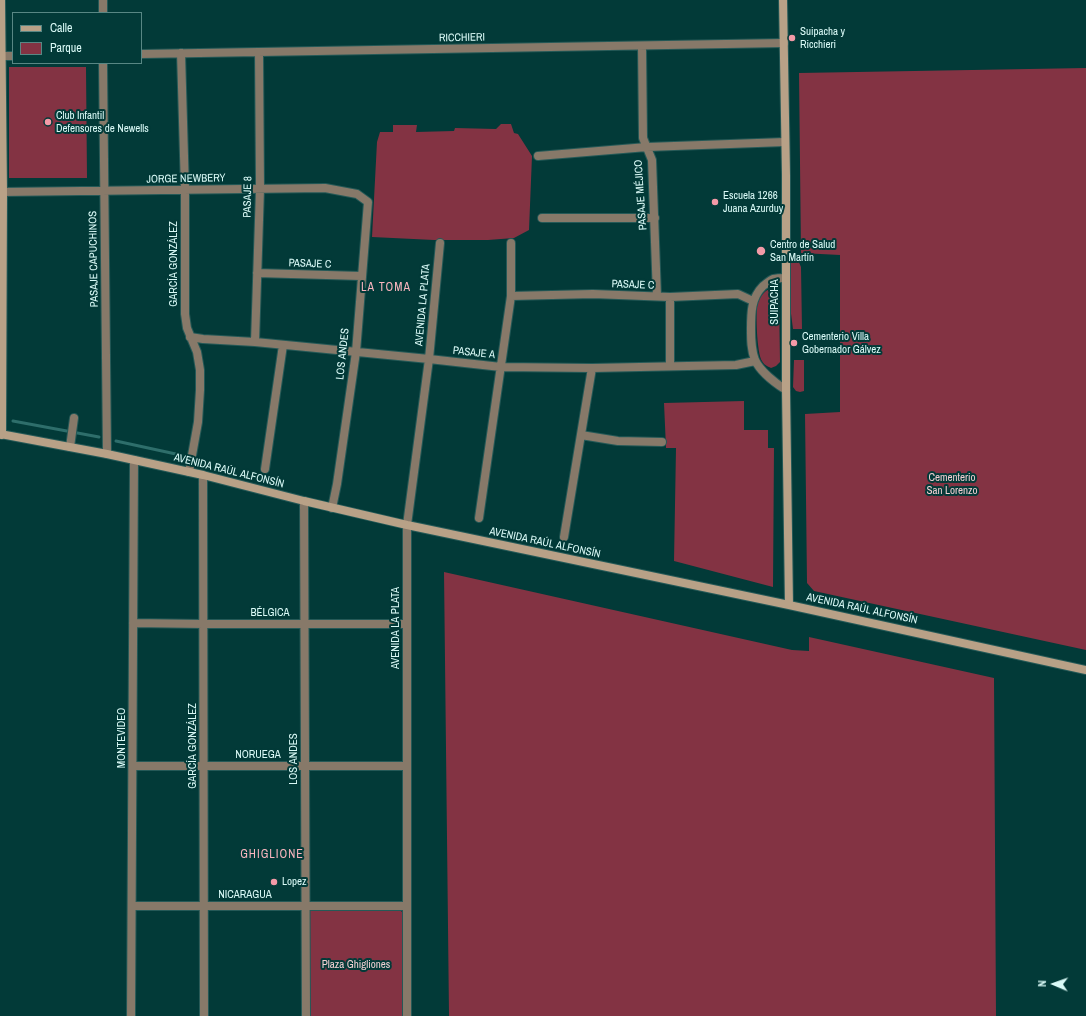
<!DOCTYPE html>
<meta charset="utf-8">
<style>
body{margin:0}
#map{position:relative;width:1086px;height:1016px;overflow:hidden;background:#023a38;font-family:"Archivo Narrow",sans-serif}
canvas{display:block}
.legend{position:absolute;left:12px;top:12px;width:130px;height:52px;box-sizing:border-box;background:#023a38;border:1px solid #588784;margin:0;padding:5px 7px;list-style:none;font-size:12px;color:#dafaf7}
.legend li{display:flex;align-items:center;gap:8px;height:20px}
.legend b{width:20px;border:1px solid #588784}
.north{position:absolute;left:1034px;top:964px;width:40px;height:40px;-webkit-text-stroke:3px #023a38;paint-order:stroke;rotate:272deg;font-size:11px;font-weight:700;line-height:16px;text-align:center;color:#dafaf7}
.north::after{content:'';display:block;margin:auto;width:14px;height:18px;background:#dafaf7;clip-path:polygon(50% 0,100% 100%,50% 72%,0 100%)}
</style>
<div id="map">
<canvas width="1086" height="1016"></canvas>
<ul class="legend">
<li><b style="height:5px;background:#b8a187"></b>Calle</li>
<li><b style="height:11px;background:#833343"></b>Parque</li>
</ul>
<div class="north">N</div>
</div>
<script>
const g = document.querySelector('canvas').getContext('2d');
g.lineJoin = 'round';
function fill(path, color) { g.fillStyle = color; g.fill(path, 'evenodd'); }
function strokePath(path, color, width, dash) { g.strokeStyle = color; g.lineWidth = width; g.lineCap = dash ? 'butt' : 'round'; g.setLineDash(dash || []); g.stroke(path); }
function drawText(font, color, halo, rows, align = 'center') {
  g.font = font + ' "Archivo Narrow",sans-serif'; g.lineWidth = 4; g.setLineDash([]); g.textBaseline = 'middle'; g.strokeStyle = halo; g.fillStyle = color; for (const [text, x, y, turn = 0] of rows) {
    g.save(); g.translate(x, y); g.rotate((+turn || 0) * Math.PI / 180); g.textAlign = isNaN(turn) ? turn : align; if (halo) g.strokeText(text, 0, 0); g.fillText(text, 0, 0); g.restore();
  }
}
fill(new Path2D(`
 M9 67H86L87 178H9Z
 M1086 68V650L814 591 807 583 805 414 840 412V255L801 253 799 73Z
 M501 124H511L514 133 518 134 532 156 529 230 514 238 488 240H434L372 237 377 142 380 132H393V125H417L416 132 454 131 455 128 496 129Z
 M795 259 798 260 801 267 802 329H793L790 306V268L791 263Z
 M773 288 778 290 779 296 780 362 776 366 771 368C767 366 764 365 762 361 757 354 755 310 758 302 761 295 766 289 773 288Z
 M794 360H804V391L800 392 796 391 793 387Z
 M744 401V430H768V448H774L773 587 674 561 676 448H666L664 403Z
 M444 572 792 650 809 651V637L994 678 996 1016H449Z
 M310 910H400L403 913V1016H310L309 913Z`), '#833343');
strokePath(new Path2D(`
 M13 421 99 437
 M116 441 185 456`), '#2e6e6b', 3);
const street = new Path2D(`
 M103 0V13
 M642 46 643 138 652 160 657 296
 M181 53 185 190V314L187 328 197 352 200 370V390L198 422 189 472
 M141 54 784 43
 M0 56H13
 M103 63 107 454
 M538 156 647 147 785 142
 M0 192 325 188 357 194 368 202 356 352 337 484 332 508
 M542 218H655
 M257 273 361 276
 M786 278C782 278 777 278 773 279 770 280 766 284 763 286 751 298 751 313 751 329 751 340 751 350 755 360 760 371 775 383 786 390
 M511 296 593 294 670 297 738 294 753 301
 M670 297V366
 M190 337 203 339 255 342 429 359 501 367 592 368 736 365 755 361
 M255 342 260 189 259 52
 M581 435 618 441 662 442
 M70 447 74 418
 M265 469 283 345
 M203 475 204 1016
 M304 501 306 1016
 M479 518 511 296V243
 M564 537 592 368
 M133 623 204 624H407
 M133 766H407
 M132 906H407
 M131 1016 134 460
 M407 1016V525L429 359 440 243`);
const secondary = new Path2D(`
 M1 0 3 192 2 435
 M783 0 786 175V390L789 605
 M0 434 107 454 203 475 304 501 407 525 789 605 1086 670`);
strokePath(street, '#255957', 10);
strokePath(secondary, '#255957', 10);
strokePath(street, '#877969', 8);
strokePath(secondary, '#b8a187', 8);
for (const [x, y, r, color] of [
 [792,38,4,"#f39aa7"],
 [48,122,4,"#f39aa7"],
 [715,202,4,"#f39aa7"],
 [761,251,5,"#f39aa7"],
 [794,343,4,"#f39aa7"],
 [274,882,4,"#f39aa7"]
]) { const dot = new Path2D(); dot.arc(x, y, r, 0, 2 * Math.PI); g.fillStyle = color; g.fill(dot); strokePath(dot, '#023a38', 1.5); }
drawText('11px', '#dafaf7', '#023a38', [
 ["Suipacha y",800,32],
 ["Ricchieri",800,45],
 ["Club Infantil",56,116],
 ["Defensores de Newells",56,129],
 ["Escuela 1266",723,196],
 ["Juana Azurduy",723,209],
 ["Centro de Salud",770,245],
 ["San Martín",770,258],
 ["Cementerio Villa",802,337],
 ["Gobernador Gálvez",802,350],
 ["Lopez",282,882]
], 'left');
drawText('11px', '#dafaf7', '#023a38', [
 ["RICCHIERI",462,38,-1],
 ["JORGE NEWBERY",186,179,-1],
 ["PASAJE MÉJICO",641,195,-94],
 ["PASAJE 8",248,197,-89],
 ["PASAJE CAPUCHINOS",94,259,-91],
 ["GARCÍA GONZÁLEZ",174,264,-90],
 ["PASAJE C",310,264,2],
 ["PASAJE C",633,285,2],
 ["SUIPACHA",775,302,-90],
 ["AVENIDA LA PLATA",423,305,-85],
 ["PASAJE A",474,353,6],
 ["LOS ANDES",343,354,-84],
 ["AVENIDA RAÚL ALFONSÍN",229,471,14],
 ["AVENIDA RAÚL ALFONSÍN",545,543,12],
 ["AVENIDA RAÚL ALFONSÍN",862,609,12],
 ["BÉLGICA",270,613],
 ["AVENIDA LA PLATA",396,628,-90],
 ["MONTEVIDEO",122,738,-90],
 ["GARCÍA GONZÁLEZ",193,746,-90],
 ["NORUEGA",258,755],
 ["LOS ANDES",294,759,-90],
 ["NICARAGUA",245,895]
]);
drawText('11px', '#f1cfd2', '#023a38', [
 ["Cementerio",952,478],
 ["San Lorenzo",952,491],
 ["Plaza Ghigliones",356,965]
]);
g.letterSpacing = '1px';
drawText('12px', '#f9b5be', '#023a38', [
 ["LA TOMA",386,288],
 ["GHIGLIONE",272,855]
]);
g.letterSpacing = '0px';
</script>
